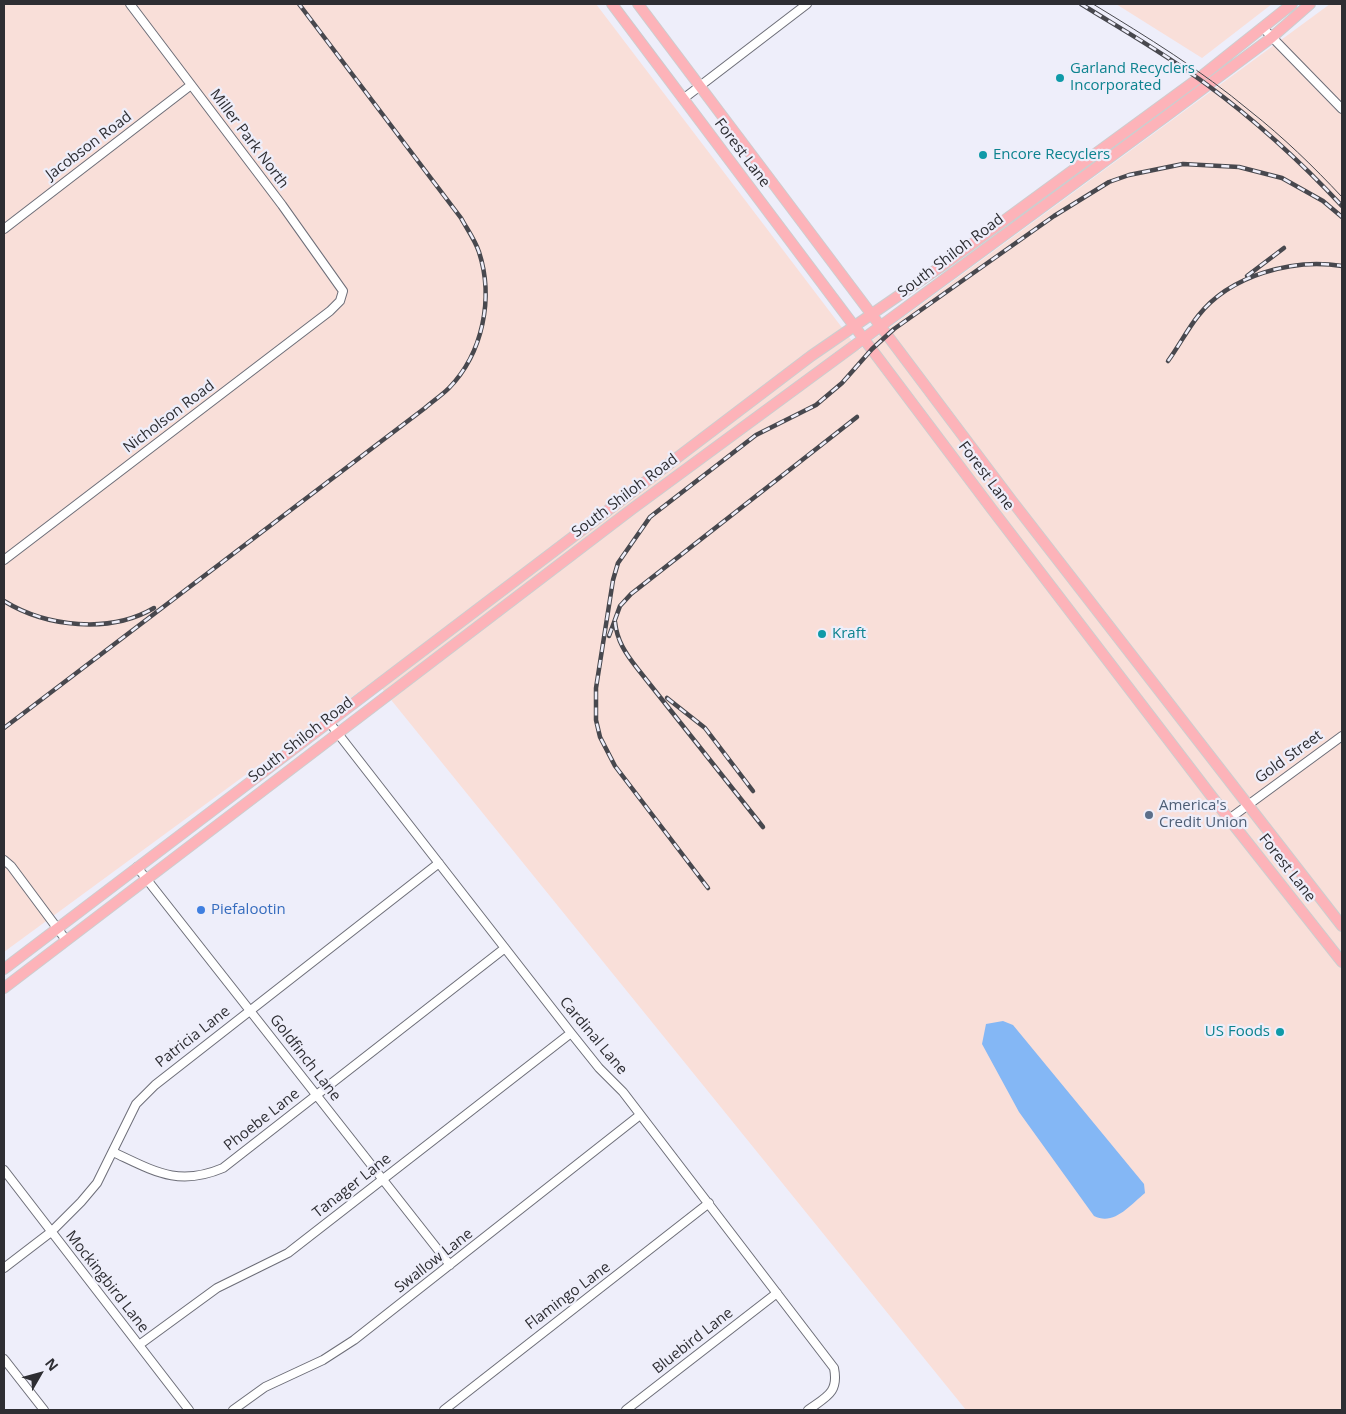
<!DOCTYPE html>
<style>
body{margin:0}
#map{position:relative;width:1346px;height:1414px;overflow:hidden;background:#eeeefa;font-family:"Open Sans",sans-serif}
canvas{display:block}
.frame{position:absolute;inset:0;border:5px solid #2e2e33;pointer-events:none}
.north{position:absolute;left:15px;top:1349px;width:50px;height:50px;-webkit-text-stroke:4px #eeeefa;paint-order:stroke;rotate:52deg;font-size:14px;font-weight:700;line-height:20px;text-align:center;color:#2e2e33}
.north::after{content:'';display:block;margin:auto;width:18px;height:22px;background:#2e2e33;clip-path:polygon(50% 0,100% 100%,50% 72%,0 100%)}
</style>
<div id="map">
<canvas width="1346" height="1414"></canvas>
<div class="frame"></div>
<div class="north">N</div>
</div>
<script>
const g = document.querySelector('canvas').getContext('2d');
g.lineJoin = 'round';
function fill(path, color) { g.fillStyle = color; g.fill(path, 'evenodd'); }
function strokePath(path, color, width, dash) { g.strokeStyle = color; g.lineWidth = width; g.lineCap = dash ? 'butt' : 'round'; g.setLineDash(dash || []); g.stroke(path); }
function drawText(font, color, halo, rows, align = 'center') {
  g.font = font + ' "Open Sans",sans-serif'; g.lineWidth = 4.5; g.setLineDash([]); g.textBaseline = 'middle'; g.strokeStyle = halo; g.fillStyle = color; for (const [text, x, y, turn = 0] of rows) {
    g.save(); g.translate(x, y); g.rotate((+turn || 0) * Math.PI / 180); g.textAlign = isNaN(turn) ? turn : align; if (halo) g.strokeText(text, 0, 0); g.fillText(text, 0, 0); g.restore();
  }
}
fill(new Path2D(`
 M4 4H596L859 350 1330 4H1342V1410H966L375 680 4 952Z
 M1116 4H1272L1202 58Z`), '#f9dfd9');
fill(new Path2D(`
 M1003 1021 1013 1025 1144 1184 1145 1193C1129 1206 1114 1226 1094 1216L1019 1112 982 1044 986 1024Z`), '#84b7f5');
const minor = new Path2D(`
 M1263 28 1342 109
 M683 99 807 4
 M4 229 191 85
 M4 560 330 311 340 301 343 291 282 205 130 4
 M329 722 571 1033 599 1068 623 1092 834 1368C839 1393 826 1397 808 1410
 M1229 819 1342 736
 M4 860 11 866 66 940
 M137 867 450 1265
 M113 1152C154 1171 178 1187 223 1168L505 948
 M4 1170 189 1410
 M4 1268 51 1232 81 1202 97 1183 136 1104 155 1085 439 863
 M139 1345 217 1288 288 1253 571 1033
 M4 1359 44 1410
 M233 1410 265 1387 323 1360 354 1340 640 1115
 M444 1410 709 1203
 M626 1410 777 1293`);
const major = new Path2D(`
 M612 4 991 508 1229 819 1342 962
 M638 4 1012 501 1342 926
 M4 969 811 356 946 263 1203 75 1292 4
 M4 988 632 509 1169 114 1271 38 1310 4`);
strokePath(minor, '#6d6e78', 10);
strokePath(major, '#cdcdce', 12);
strokePath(minor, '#fff', 8);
strokePath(major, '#fdb3b9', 10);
strokePath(new Path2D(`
 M1093 4C1147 37 1201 70 1250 111 1283 137 1313 166 1342 197`), '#48484e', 1);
const rail = new Path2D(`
 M1081 4C1123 30 1167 55 1206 84 1255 120 1301 162 1342 206
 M1247 276 1284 248
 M1168 361C1179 346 1187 330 1198 316 1230 275 1293 258 1342 266
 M4 601C46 627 110 634 154 608
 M615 622C617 641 626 654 637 668L763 827
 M609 636 620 606 631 594 857 417
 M667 698 705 728 753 791
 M4 728 425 408C433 401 442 395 449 388 483 353 494 298 479 252 475 240 467 229 461 218L299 4
 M708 888 615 766 600 737 596 720V688L613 580 618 563 650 517 756 435 816 405 842 383 872 349 894 329 1054 216 1109 182 1129 175 1183 164 1239 167 1282 178 1323 201 1342 217`);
strokePath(rail, '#48484e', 4.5);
strokePath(rail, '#eeeefa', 2.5, [8]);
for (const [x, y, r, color] of [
 [1060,78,5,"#0f9aa8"],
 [983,155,5,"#0f9aa8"],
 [822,634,5,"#0f9aa8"],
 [1149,815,5,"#5c6f8a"],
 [201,910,5,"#3f7fe0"],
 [1280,1032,5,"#0f9aa8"]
]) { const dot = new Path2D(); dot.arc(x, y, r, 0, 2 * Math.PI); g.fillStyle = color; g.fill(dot); strokePath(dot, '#eeeefa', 2); }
drawText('15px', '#0d838f', '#eeeefa', [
 ["Garland Recyclers",1070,69],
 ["Incorporated",1070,86],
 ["Encore Recyclers",993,155],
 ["Kraft",832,634],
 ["US Foods",1270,1032,"right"]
], 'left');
drawText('15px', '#2e2e33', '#eeeefa', [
 ["Miller Park North",249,139,53],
 ["Jacobson Road",89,146,-37],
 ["Forest Lane",742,153,53],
 ["South Shiloh Road",951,256,-37],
 ["Nicholson Road",169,417,-37],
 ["Forest Lane",986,476,53],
 ["South Shiloh Road",625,496,-37],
 ["South Shiloh Road",301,740,-38],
 ["Gold Street",1289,757,-36],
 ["Forest Lane",1287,868,52],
 ["Cardinal Lane",593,1036,50],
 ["Patricia Lane",193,1037,-38],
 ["Goldfinch Lane",305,1058,52],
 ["Phoebe Lane",262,1120,-38],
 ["Tanager Lane",352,1186,-38],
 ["Swallow Lane",434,1261,-38],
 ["Mockingbird Lane",107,1282,52],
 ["Flamingo Lane",568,1296,-37],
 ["Bluebird Lane",693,1341,-38]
]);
drawText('15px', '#4e5e75', '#eeeefa', [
 ["America's",1159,806],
 ["Credit Union",1159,823]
], 'left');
drawText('15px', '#366cbe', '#eeeefa', [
 ["Piefalootin",211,910]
], 'left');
</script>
